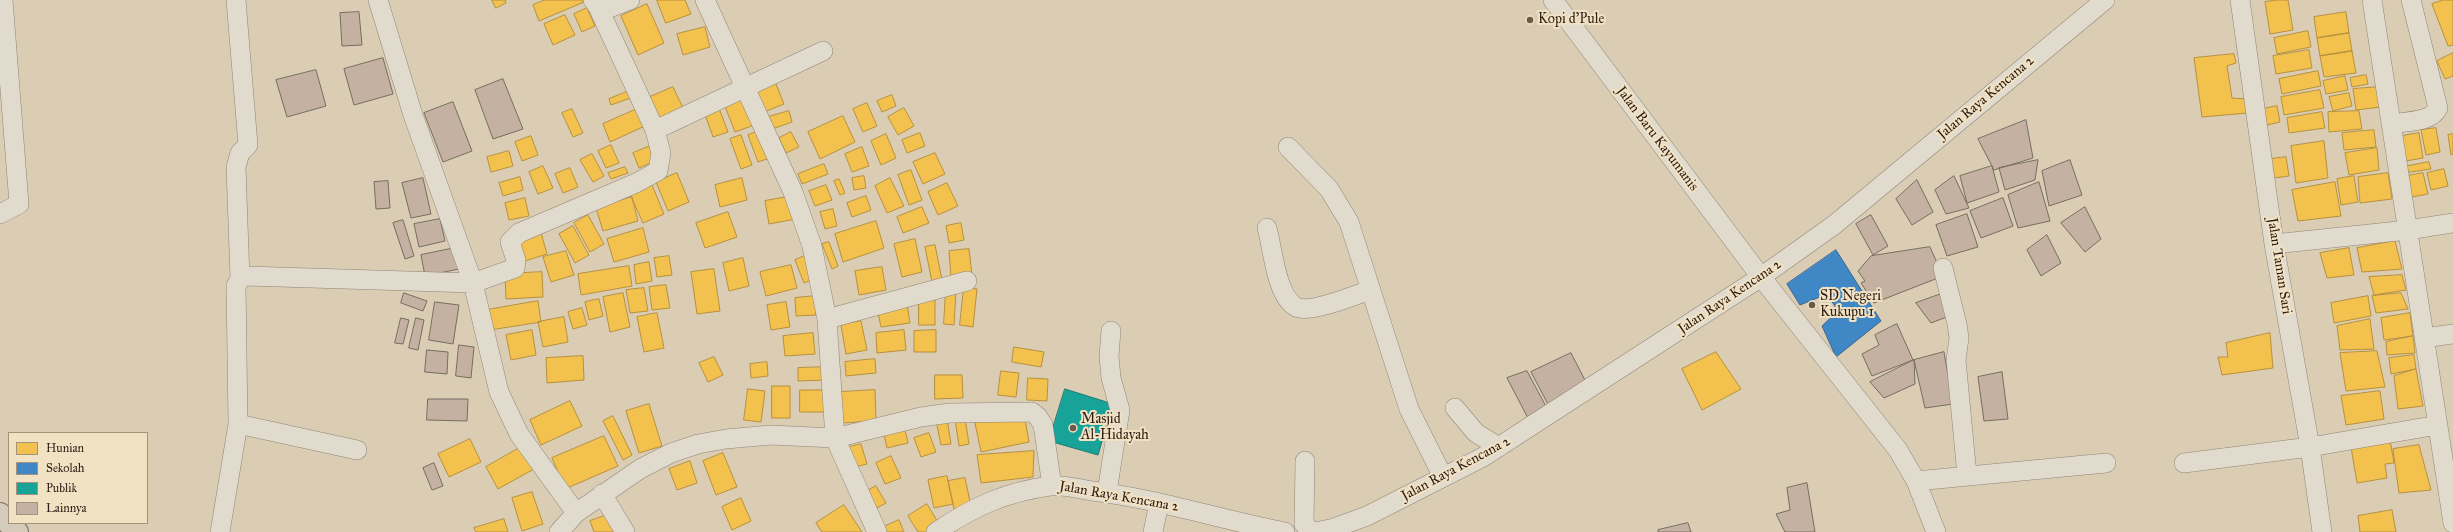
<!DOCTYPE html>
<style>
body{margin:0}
#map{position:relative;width:2453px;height:532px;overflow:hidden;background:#dacdb3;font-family:"IM FELL Great Primer",serif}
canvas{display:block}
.legend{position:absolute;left:8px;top:432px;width:140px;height:92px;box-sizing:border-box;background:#f1e2c4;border:1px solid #a3937e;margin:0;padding:5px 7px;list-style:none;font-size:12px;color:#2d1c15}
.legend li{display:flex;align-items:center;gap:8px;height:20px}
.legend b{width:20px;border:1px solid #a3937e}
</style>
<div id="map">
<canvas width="2453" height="532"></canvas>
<ul class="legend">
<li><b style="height:11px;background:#f2c14e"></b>Hunian</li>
<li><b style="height:11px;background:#3f88c5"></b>Sekolah</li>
<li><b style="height:11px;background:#17a398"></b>Publik</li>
<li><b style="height:11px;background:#c5b1a2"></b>Lainnya</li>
</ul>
</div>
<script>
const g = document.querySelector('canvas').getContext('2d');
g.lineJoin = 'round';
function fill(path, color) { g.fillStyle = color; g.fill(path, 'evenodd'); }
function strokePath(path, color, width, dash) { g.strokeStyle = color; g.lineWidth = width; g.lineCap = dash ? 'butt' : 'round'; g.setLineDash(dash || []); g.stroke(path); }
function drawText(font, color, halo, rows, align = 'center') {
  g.font = font + ' "IM FELL Great Primer",serif'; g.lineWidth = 4; g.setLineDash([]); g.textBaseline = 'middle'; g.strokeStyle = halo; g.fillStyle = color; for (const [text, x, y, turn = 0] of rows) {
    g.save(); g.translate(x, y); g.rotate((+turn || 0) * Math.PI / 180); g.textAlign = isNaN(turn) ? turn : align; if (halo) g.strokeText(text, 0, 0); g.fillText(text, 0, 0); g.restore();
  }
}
const homes = new Path2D(`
 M492 0H505L506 3 496 8Z
 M545 0H583L584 2 539 21 533 5Z
 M657 0H685L691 14 666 23Z
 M2277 0H2288L2293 30 2270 34 2265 2Z
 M2443 0H2453V45L2448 46 2432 4Z
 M647 4 664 43 638 55 621 16Z
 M587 8 595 26 582 32 574 14Z
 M2346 12 2349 33 2317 38 2314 17Z
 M565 15 575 35 553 45 544 24Z
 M705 27 710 47 683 55 677 34Z
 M2308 31 2311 47 2277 54 2274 38Z
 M2349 33 2352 51 2320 56 2317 38Z
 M2309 50 2312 68 2276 74 2273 56Z
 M2352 51 2356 73 2324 77 2320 56Z
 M2453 53V76L2445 79 2437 61Z
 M2234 54 2236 63 2227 66 2232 98 2247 99 2248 113 2202 117 2194 58Z
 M2318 71 2321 86 2282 94 2279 79Z
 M2366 75 2368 84 2352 87 2350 78Z
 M2345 76 2348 90 2326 94 2323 81Z
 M774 79 784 104 764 112 754 87Z
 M673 87 684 110 661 121 650 97Z
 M2379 87 2381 107 2356 110 2353 89Z
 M634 89 636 96 611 105 609 99Z
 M2320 90 2324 108 2284 115 2281 97Z
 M745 93 757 124 735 132 723 101Z
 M2349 93 2352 106 2333 111 2329 97Z
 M892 95 896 106 882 112 877 101Z
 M717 103 728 132 713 137 703 109Z
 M867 103 877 126 863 132 853 109Z
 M2277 106 2280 122 2267 125 2263 109Z
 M904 108 914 126 898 135 888 117Z
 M572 109 583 133 573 137 562 113Z
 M637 109 645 126 610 142 603 124Z
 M789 111 792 122 772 129 768 117Z
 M2359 111 2362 129 2329 132 2328 112Z
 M2322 112 2325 128 2289 133 2287 118Z
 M843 116 855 142 820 159 808 132Z
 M2436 128 2440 152 2426 155 2421 130Z
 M762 130 773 157 758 162 748 135Z
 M2374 130 2376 147 2344 150 2342 133Z
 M791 132 799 147 786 153 779 138Z
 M920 133 925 146 907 153 902 140Z
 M2419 133 2423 158 2400 162 2396 137Z
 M886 134 896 158 881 165 871 141Z
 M2453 134V154L2451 155 2448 135Z
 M741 135 752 165 741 169 730 139Z
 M531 136 538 155 522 161 515 142Z
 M2324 141 2328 178 2296 183 2291 146Z
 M611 145 619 163 606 168 598 151Z
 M653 145 659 159 639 168 633 153Z
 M862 147 869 166 852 172 845 154Z
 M2377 148 2379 170 2349 175 2345 153Z
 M509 151 513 166 491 172 487 157Z
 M935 153 945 174 923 184 913 162Z
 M592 154 604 176 593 182 580 160Z
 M2286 157 2289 176 2274 178 2271 159Z
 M2429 162 2431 169 2404 173 2403 167Z
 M824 164 828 174 802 184 798 174Z
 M543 166 553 188 538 194 529 172Z
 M625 167 628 173 611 179 608 173Z
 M570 168 578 187 563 193 555 174Z
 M2444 169 2448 186 2431 190 2427 173Z
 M911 170 922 200 909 205 898 175Z
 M677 173 689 202 668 211 656 182Z
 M2388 173 2392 199 2360 203 2358 177Z
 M2423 173 2428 194 2412 197 2407 176Z
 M864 176 866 188 854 190 852 178Z
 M2354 176 2358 202 2341 205 2337 179Z
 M520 177 523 190 503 196 499 183Z
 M742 178 747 200 720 207 715 185Z
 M890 178 904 206 887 213 875 186Z
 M839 179 845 193 840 195 834 181Z
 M2335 182 2341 216 2298 221 2292 190Z
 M947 183 958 206 938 215 928 192Z
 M652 185 664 214 643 223 630 194Z
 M826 185 832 200 815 206 809 191Z
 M792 196 796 219 769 224 765 201Z
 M866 196 871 210 852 217 847 203Z
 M632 197 638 221 603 231 596 208Z
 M525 198 529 216 509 220 505 203Z
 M922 207 929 223 903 233 897 217Z
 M833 209 837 226 825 229 820 212Z
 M728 212 737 237 705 248 696 223Z
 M588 215 604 244 590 252 574 223Z
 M876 221 884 248 843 262 835 234Z
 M961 223 964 240 949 243 946 226Z
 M573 226 589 255 575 263 559 234Z
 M643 228 649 252 614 262 607 239Z
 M540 229 547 254 525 261 517 236Z
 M915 239 922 272 902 277 894 244Z
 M2395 241 2402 269 2362 272 2357 248Z
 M829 242 838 266 832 269 822 244Z
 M935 245 942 280 932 282 925 247Z
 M2349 248 2354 275 2327 278 2320 253Z
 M969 249 972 275 951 277 949 251Z
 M566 251 574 275 551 282 543 257Z
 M807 255 816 278 804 283 795 260Z
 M669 256 672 275 657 277 654 258Z
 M743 258 749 286 729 291 723 263Z
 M649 262 652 281 636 284 634 265Z
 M791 265 797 288 766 296 760 272Z
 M629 266 632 286 581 295 578 274Z
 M882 267 886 290 859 295 855 271Z
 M714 269 720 311 697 314 691 272Z
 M542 272 543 297 506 299 505 274Z
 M2402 275 2406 290 2374 295 2369 277Z
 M666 285 670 308 652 310 649 287Z
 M964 287 977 289 973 327 960 325Z
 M644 288 648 311 630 313 626 290Z
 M946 290 956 291 954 325 944 324Z
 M623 293 630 327 610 332 603 297Z
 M2401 293 2408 309 2376 313 2372 296Z
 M919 295H935V325H919Z
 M815 296 816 315 796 316 795 298Z
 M2368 296 2371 316 2334 323 2331 303Z
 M599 299 603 316 589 320 585 302Z
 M538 301 541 322 490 330 487 310Z
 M786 302 790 327 771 330 767 305Z
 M907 303 910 323 881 327 877 308Z
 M582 308 587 325 573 329 568 312Z
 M657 313 664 348 644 352 637 317Z
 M2410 313 2413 336 2384 340 2381 318Z
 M564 317 568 342 543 347 538 322Z
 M2370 319 2374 349 2340 350 2337 326Z
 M861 321 867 350 846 354 841 325Z
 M532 330 536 355 511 360 506 335Z
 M904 330 906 350 877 353 876 333Z
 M936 330V352H914V331Z
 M813 333 815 354 785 356 783 336Z
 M2270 333 2273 368 2222 375 2218 357H2228L2226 343Z
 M2413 336 2415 353 2387 355 2386 342Z
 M1014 347 1044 352 1041 367 1012 362Z
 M2377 351 2385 387 2346 391 2340 353Z
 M1716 352 1741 389 1702 410 1682 369Z
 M2414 355 2416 369 2391 374 2389 358Z
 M583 356 584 380 547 383 546 358Z
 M714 357 723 375 708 382 699 363Z
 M875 359 876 373 846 376 845 362Z
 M767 362 768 376 751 378 750 364Z
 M825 367V380L798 381V368Z
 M2416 369 2423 406 2398 409 2394 376Z
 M1001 371 1019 373 1016 397 998 395Z
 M935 375H962L963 398 935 399Z
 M1028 378 1048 379 1047 401 1027 400Z
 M772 386H790V418H772Z
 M748 389 765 391 761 422 744 420Z
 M800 390H829V412H800Z
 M875 390 876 421 841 423 840 392Z
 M2380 391 2384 419 2346 425 2341 396Z
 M570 401 582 426 541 445 530 420Z
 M649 404 662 446 639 453 626 411Z
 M1024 413 1029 442 981 452 975 423Z
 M613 416 632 455 623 460 603 421Z
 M965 418 969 444 959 446 955 419Z
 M947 419 951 444 941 445 936 420Z
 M903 421 908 443 887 448 882 426Z
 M929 433 936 452 921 457 914 438Z
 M604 436 618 466 565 489 552 458Z
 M470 439 481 462 449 477 438 454Z
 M2390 440 2394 463 2385 464 2387 478 2357 483 2351 447Z
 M861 444 867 464 855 467 849 447Z
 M2419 445 2431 490 2399 493 2393 449Z
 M521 447 534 469 498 489 486 467Z
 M1034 451 1033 477 981 483 977 455Z
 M723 453 737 487 716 495 703 461Z
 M891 456 901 478 885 484 876 463Z
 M690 461 697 483 677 490 669 469Z
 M947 476 953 504 934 508 928 480Z
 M965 478 971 506 954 509 948 481Z
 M876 486 886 503 871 511 862 494Z
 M532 492 543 524 522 531 512 498Z
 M741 498 751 521 732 530 722 507Z
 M927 504 939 524 926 532H918L908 516Z
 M844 505 862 532H822L816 523Z
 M2392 510 2396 532H2360L2358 516Z
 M612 513 619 532H594L590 521Z
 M504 519 508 532H476L474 528Z
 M899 520 904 532H883L881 528Z`);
fill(homes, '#f2c14e');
strokePath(homes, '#b7903d', 1);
const schools = new Path2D(`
 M1836 250 1881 321 1836 357 1822 326 1838 311 1827 294 1800 305 1787 284Z`);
fill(schools, '#3f88c5');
strokePath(schools, '#3a6890', 1);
const public = new Path2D(`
 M1065 389 1113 404 1098 455 1049 441Z`);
fill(public, '#17a398');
strokePath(public, '#1e7a71', 1);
const building = new Path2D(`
 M359 12 362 45 342 46 340 13Z
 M383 58 393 94 354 105 344 69Z
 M316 70 326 106 287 117 276 80Z
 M503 79 523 129 493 139 475 90Z
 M453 102 472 151 443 162 424 113Z
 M2026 120 2033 158 1994 170 1978 139Z
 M2038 160 2035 180 2005 190 1999 168Z
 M2070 160 2082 195 2049 206 2042 171Z
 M1992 166 1999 192 1967 203 1960 176Z
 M1954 176 1969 208 1946 214 1935 190Z
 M423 178 431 214 411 218 402 183Z
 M1917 180 1933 212 1912 225 1896 199Z
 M388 181 390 208 376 209 374 182Z
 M2039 182 2050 221 2018 228 2008 195Z
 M2003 198 2013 226 1981 238 1970 211Z
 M2085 207 2101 239 2085 252 2061 223Z
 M1967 214 1978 247 1947 256 1936 225Z
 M1871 215 1888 246 1873 255 1856 224Z
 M440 219 445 241 419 247 414 224Z
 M403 220 414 256 405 259 393 223Z
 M2047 235 2061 263 2041 276 2027 250Z
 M1930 247 1943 276 1874 303 1861 283 1865 281 1858 271 1871 256Z
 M455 248 459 269 425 276 421 255Z
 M404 293 427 301 423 311 401 303Z
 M1944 293 1952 315 1931 323 1916 303Z
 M435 302 459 305 453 344 429 340Z
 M401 318 409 320 403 344 395 343Z
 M416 318 424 320 418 350 409 348Z
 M1897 324 1913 360 1872 376 1862 354 1879 345 1875 335Z
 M459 345 474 347 471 378 456 376Z
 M427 350 448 352 447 374 425 372Z
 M1944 352 1953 404 1925 408 1914 360Z
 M1571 353 1589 388 1551 410 1531 372Z
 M1914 360 1915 384 1884 398 1870 382Z
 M1527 371 1549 412 1530 422 1507 378Z
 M2002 372 2008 419 1984 421 1978 377Z
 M428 399H468L467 421 427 420Z
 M434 463 443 486 432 490 423 468Z
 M1807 483 1815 532H1785L1776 514 1790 510 1787 488Z
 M1688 523 1691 532H1658V530Z`);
fill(building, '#c5b1a2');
strokePath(building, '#766d60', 1);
const minor = new Path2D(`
 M236 0 248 145 240 153 236 167 240 279
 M378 0 413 115 473 283 499 392 519 434 576 513 559 532
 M593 0 598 7H612L630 0
 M705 0 793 192 812 246 827 319 835 438 877 532
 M1553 0 1761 277 1898 450 1916 481 1936 532
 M2240 0 2274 244 2310 447 2322 532
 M2372 0 2453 523
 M2391 124C2405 121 2431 123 2438 108L2411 0
 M655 130 823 51
 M1288 147 1329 189 1349 222 1409 409 1443 477
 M0 214 19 204 3 0
 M1267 228C1273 249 1276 296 1296 307 1310 314 1355 295 1370 290
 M2274 244 2408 230 2453 223
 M1943 268 1957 324 1959 338 1956 360 1967 475
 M827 319 967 281
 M2424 338 2453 334
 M1455 408 1476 433 1499 447
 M238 424 357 450
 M1305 461 1304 524 1312 532
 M2184 463 2310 447 2438 425
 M1916 481 2106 463
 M1107 492 1120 410 1111 378 1109 356 1111 331
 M602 494 625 532
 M576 513 640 469 671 453 698 444 726 439 770 435 835 438 921 417 950 413 1032 412 1038 417 1043 425 1052 486
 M220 532 238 424 236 286 240 279 246 276 473 283 515 268 516 260 510 242 519 233 636 183 658 171 661 153 655 130 598 7
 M936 532C973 507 1005 492 1050 486 1063 484 1079 489 1092 491 1158 499 1221 520 1285 532
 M1153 532 1159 503
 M1316 532 1334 528 1367 516 1483 457 1761 277 1834 225 2105 0`);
const highway = new Path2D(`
 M0 514 17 532`);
strokePath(minor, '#8f8576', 20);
strokePath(highway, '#766d60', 24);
strokePath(minor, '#e1dbce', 19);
strokePath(highway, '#d5cbba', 22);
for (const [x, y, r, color] of [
 [1530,20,4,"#6a5a4c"],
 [1812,305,4,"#6a5a4c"],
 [1073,428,4,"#6a5a4c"]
]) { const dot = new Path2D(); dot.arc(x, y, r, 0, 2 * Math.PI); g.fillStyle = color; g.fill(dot); strokePath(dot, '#f1e2c4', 1.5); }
drawText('14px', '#2d1c15', '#f1e2c4', [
 ["Kopi d'Pule",1538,20],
 ["SD Negeri",1820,297],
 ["Kukupu 1",1820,313],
 ["Masjid",1081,420],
 ["Al-Hidayah",1081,436]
], 'left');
drawText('14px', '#2d1c15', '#f1e2c4', [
 ["Jalan Raya Kencana 2",1986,98,-40],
 ["Jalan Baru Kayumanis",1657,139,53],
 ["Jalan Taman Sari",2279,266,81],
 ["Jalan Raya Kencana 2",1730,297,-34],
 ["Jalan Raya Kencana 2",1456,469,-28],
 ["Jalan Raya Kencana 2",1119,497,10]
]);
</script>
